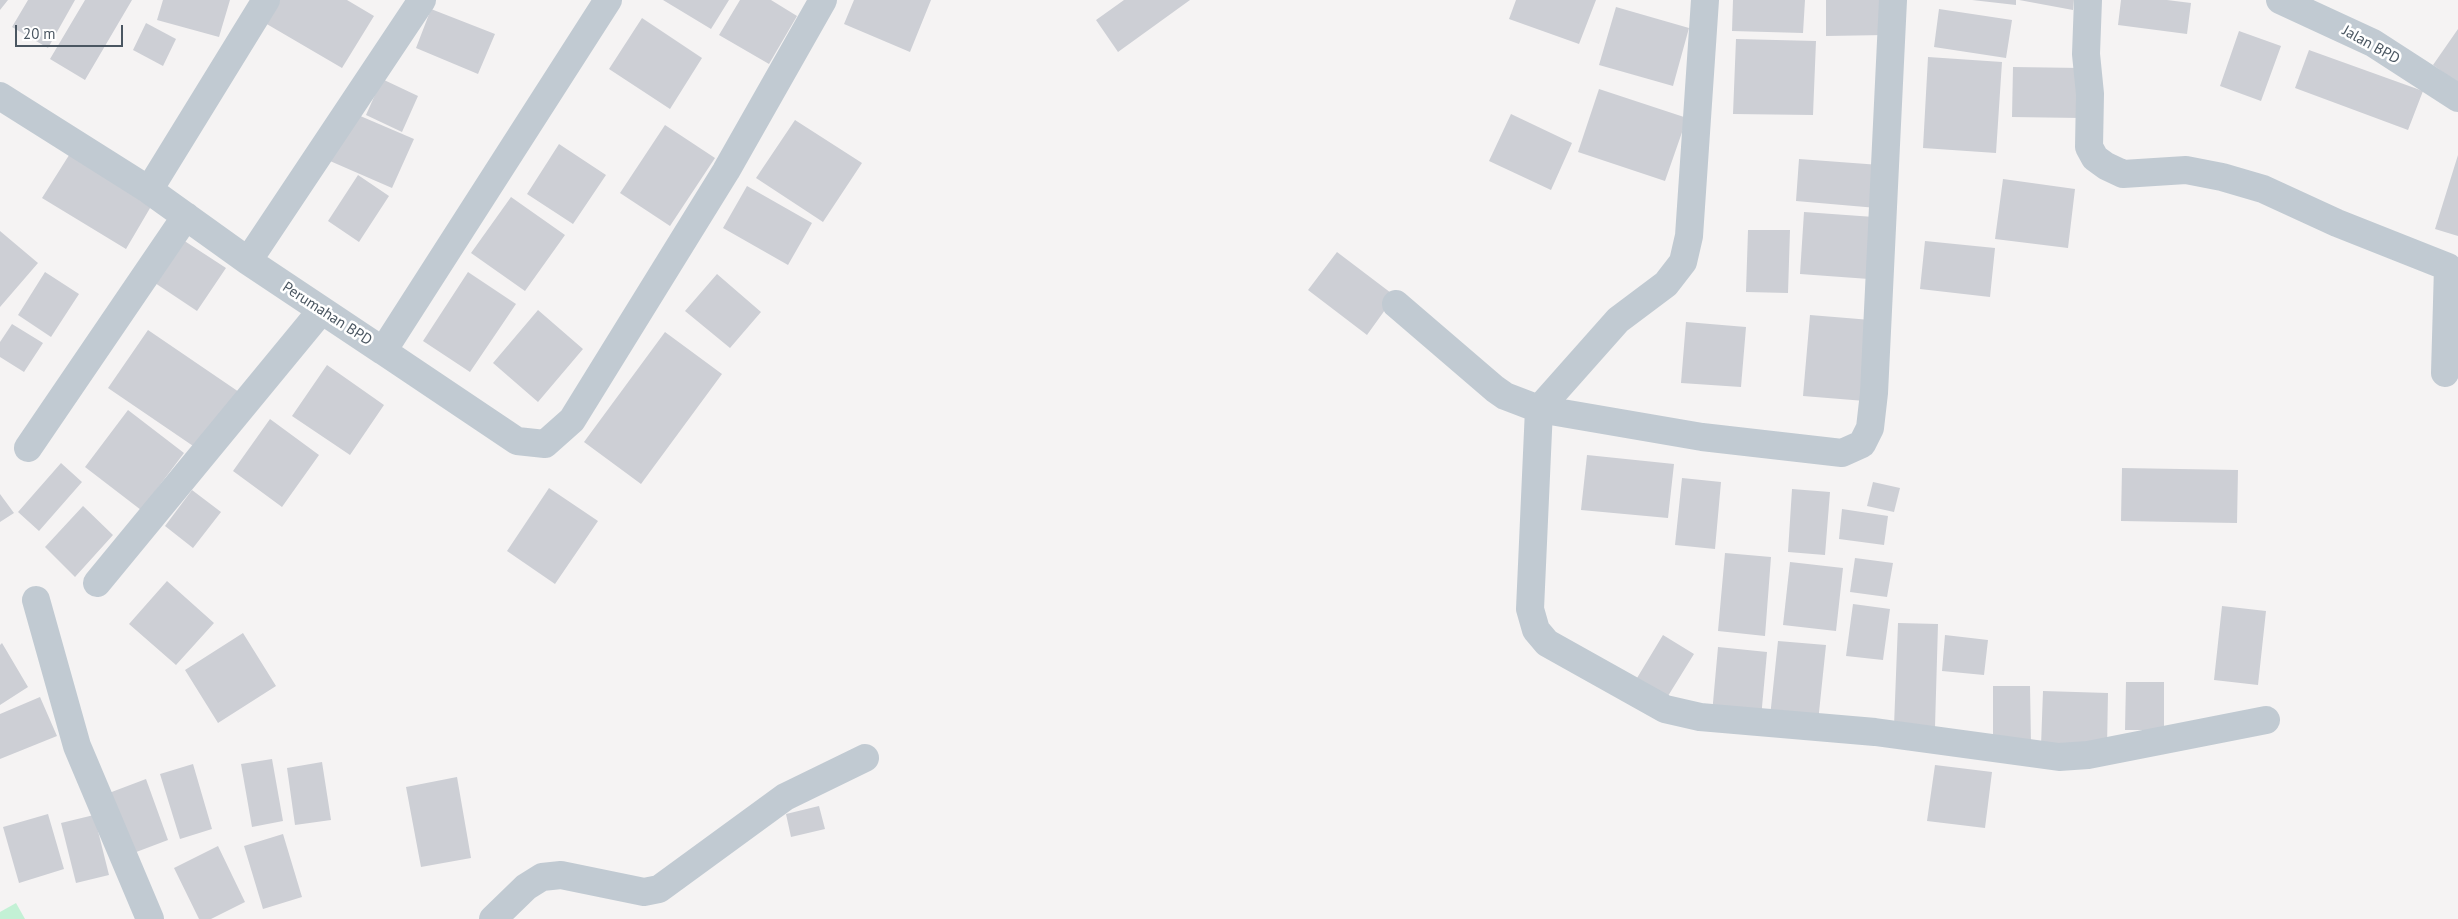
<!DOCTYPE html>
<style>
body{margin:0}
#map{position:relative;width:2458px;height:919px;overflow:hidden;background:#f5f3f3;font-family:"PT Sans",sans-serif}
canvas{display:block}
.scale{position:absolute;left:15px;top:25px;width:108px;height:22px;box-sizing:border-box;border:2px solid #4a5661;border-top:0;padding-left:6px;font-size:15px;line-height:18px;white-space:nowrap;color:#4a5661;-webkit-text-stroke:4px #fff;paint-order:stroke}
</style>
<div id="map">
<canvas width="2458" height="919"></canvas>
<div class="scale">20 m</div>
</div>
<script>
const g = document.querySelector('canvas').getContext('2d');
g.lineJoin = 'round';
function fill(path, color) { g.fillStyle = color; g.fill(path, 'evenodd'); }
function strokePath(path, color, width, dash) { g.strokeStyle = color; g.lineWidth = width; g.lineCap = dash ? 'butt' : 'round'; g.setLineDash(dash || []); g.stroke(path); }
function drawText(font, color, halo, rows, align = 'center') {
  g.font = font + ' "PT Sans",sans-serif'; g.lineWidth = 5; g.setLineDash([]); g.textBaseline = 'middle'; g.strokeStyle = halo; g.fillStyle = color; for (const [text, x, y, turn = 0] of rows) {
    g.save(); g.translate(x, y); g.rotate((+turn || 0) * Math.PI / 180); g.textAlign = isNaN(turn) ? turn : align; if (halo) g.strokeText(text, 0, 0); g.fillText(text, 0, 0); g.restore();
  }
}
fill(new Path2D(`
 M16 903 25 919H0V912Z`), '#c3f1d5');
fill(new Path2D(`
 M0 0H8L0 10Z
 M28 0H75L48 48 12 27Z
 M85 0H132L85 80 50 59Z
 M163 0H230L219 37 157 20Z
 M278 0H347L374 16 342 68 265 23Z
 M663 0H729L711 29Z
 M740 0H771L797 16 769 64 719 35Z
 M854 0H931L910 52 844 24Z
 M1124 0H1190L1118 52 1096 20Z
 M1516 0H1596L1579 44 1509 19Z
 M1733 0H1805L1803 33 1732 31Z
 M1826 0H1885L1886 35 1826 36Z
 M1972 0H2016V5Z
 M2019 0H2074L2073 10Z
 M2121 0H2167L2191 3 2187 34 2118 25Z
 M1616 7 1689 28 1673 86 1599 65Z
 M431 9 495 34 478 74 416 48Z
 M1939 9 2012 20 2006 58 1934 47Z
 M642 18 702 58 670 109 609 69Z
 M146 23 176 39 163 66 133 50Z
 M2458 29V83L2433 65Z
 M2239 31 2281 46 2261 101 2220 86Z
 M1736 39 1816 41 1813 115 1733 114Z
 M2309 50 2423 91 2408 130 2295 88Z
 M1928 57 2002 62 1996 153 1923 148Z
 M2013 67 2082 68 2081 118 2012 117Z
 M382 79 418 96 402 132 366 115Z
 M1599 89 1687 118 1665 181 1578 152Z
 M351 112 414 139 392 188 330 161Z
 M1511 114 1572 143 1551 190 1489 161Z
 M795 120 862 163 823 222 756 178Z
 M665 125 715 158 670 226 620 193Z
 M559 144 606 175 573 224 527 194Z
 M71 152 153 203 126 249 42 198Z
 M2458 155V236L2435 229Z
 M1799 159 1880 165 1877 208 1796 201Z
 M358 175 389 196 359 242 328 221Z
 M2003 179 2075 189 2068 248 1995 239Z
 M747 186 812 223 788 265 723 228Z
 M511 197 565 235 525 291 471 253Z
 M1804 212 1874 217 1869 279 1800 274Z
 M1748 230H1790L1788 293 1746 292Z
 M0 231 38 263 0 307Z
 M183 240 226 268 197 311 155 283Z
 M1925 241 1995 248 1990 297 1920 289Z
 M1337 252 1395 296 1367 335 1308 290Z
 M45 272 79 294 51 337 18 315Z
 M468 272 516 304 470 372 423 341Z
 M717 274 761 312 730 348 685 311Z
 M538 310 583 349 538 402 493 363Z
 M1810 315 1871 320 1865 401 1803 396Z
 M1686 322 1746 327 1741 387 1681 383Z
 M12 324 43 343 24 372 0 357V342Z
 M148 330 239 392 199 450 108 388Z
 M665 332 722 374 641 484 584 442Z
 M327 365 384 405 350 455 292 416Z
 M128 410 184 453 141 510 85 467Z
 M270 419 319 455 282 507 233 471Z
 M1587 455 1674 464 1668 518 1581 510Z
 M61 463 82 482 39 531 18 512Z
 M2122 468 2238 470 2237 523 2121 521Z
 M1682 478 1721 482 1715 549 1675 545Z
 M1873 482 1900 488 1894 512 1867 506Z
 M549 488 598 521 555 584 507 551Z
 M1792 489 1830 492 1825 555 1788 552Z
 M192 490 221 512 193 548 165 526Z
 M0 494 14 513 0 522Z
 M83 506 113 535 75 577 45 547Z
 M1842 509 1888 516 1884 545 1839 539Z
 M1725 553 1771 557 1765 636 1718 631Z
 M1855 558 1893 563 1887 597 1850 592Z
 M1790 562 1843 568 1836 631 1783 625Z
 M167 581 214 623 176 665 129 624Z
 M1853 604 1890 609 1883 660 1846 656Z
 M2222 606 2266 611 2258 685 2214 680Z
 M1898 623 1938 624 1935 727 1894 726Z
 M243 633 276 686 218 723 185 670Z
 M1663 635 1694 654 1668 696 1637 678Z
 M1945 635 1988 640 1984 675 1942 671Z
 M1778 641 1826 645 1818 722 1770 717Z
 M2 643 28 687 0 705V645Z
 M1718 647 1767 652 1761 718 1712 714Z
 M2126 682H2164V730H2125Z
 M1993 686H2030L2031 744 1993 745Z
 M2043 691 2108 693 2107 747 2041 746Z
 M40 697 57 736 0 759V714Z
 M272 759 283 821 252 827 241 764Z
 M322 762 331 820 295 825 287 768Z
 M193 764 212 829 180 839 160 774Z
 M1935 765 1992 772 1985 828 1927 821Z
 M457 777 471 858 421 867 406 787Z
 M146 779 168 840 131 854 109 793Z
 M819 806 825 829 791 837 786 814Z
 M48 814 64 869 19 883 3 827Z
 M94 815 109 875 76 883 61 823Z
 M283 834 302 897 263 909 244 846Z
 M218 846 245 902 211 919H199L174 868Z`), '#cdcfd5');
strokePath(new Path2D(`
 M1705 0 1689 236 1683 262 1666 284 1618 320 1539 409 1530 609 1536 630 1547 643 1665 709 1700 717 1875 732 2059 757 2088 755 2266 720
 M2088 0 2086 54 2090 94 2089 147 2095 158 2106 166 2123 174 2186 170 2222 177 2263 189 2337 223 2448 267 2445 373
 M2280 0 2373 43 2458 98
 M0 96 149 190 248 261 383 351 608 0
 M149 190 266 0
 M248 261 422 0
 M1396 304 1495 389 1505 396 1539 409 1702 437 1842 453 1862 444 1870 428 1874 393 1893 0
 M383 351 517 441 545 444 572 420 726 171 823 0
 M28 448 186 216
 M97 583 321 311
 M36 600 77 746 150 919
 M493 919 526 887 542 877 561 875 644 892 659 889 785 797 865 758`), '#c1cad2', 28);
drawText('15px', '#4a5661', '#fff', [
 ["Jalan BPD",2371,45,29],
 ["Perumahan BPD",327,314,33]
]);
</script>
